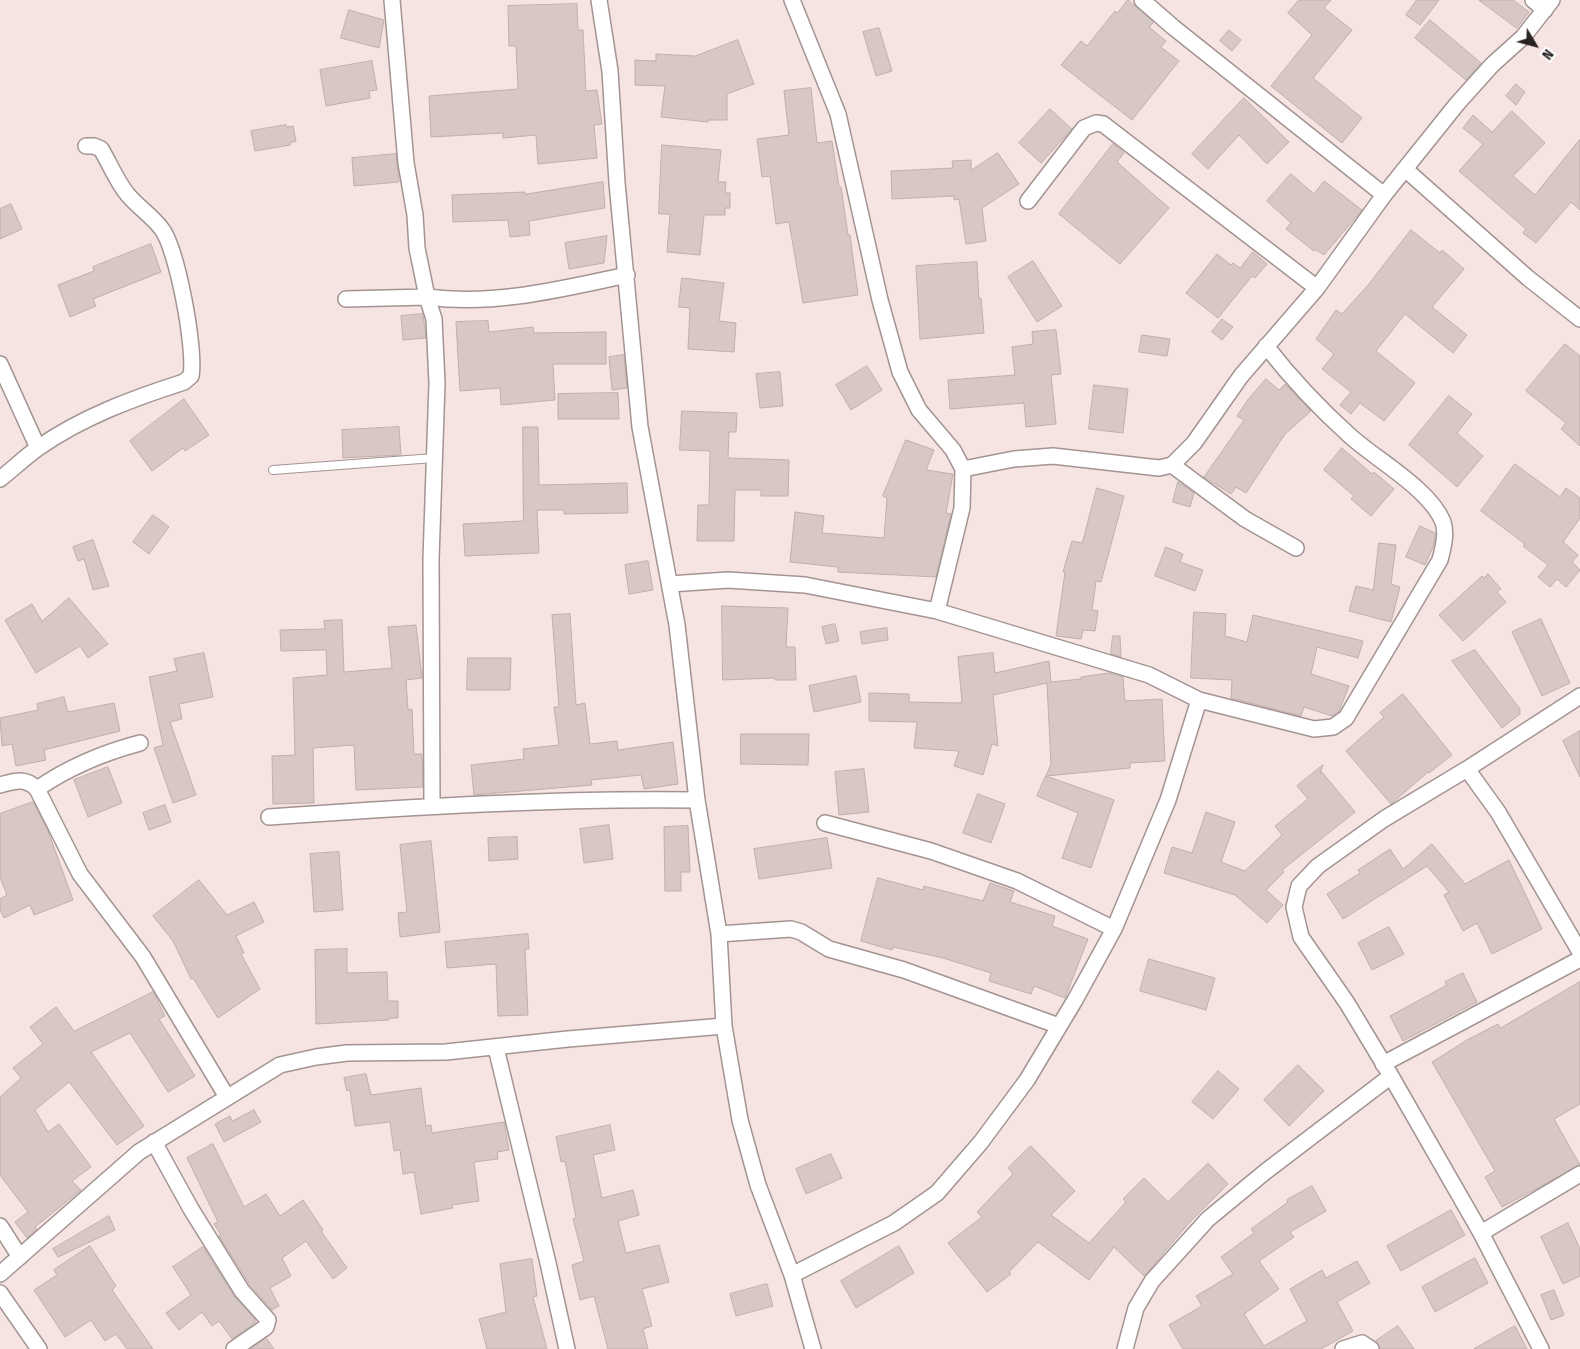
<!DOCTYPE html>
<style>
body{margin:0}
#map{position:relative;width:1580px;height:1349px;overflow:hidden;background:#f5e4e2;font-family:"Fira Sans Condensed",sans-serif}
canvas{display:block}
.north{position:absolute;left:1510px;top:20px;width:50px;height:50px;-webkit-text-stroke:4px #fff;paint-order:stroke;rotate:127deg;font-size:14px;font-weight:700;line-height:20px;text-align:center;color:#292222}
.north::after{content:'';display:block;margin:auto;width:18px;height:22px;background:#292222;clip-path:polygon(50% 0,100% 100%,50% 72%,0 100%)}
</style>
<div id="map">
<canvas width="1580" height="1349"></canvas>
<div class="north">N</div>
</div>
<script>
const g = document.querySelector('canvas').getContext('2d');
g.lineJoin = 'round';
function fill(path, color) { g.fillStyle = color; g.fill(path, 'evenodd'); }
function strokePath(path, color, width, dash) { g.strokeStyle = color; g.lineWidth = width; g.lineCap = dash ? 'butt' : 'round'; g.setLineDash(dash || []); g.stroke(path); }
const building = new Path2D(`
 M1128 0 1154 22 1149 27 1166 41 1161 47 1179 61 1132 120 1061 65 1081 41 1087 46 1115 11 1117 13Z
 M1299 0H1331L1324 8 1352 30 1313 78 1362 118 1342 143 1271 86 1312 35 1288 13Z
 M1417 0H1439L1420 25 1406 15Z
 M1479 0H1513L1529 12 1517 28Z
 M577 4 578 30H583L586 91 597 90 602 124 594 125 597 158 538 164 536 135 503 138V133L431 137 429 96 518 89 516 46H509L508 6Z
 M349 10 384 20 379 48 341 38Z
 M1430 20 1481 63 1466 80 1415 38Z
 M879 28 892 71 876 76 863 32Z
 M1229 30 1241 40 1232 51 1220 41Z
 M738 40 754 84 727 94V120H708V122L661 117 665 86 635 85V60L656 61V54L695 56Z
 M372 61 377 90 369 91 370 98 326 106 320 70Z
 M1516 84 1525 92 1516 105 1506 96Z
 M811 88 817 143 832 141 839 187H841L848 235H850L858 295 803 303 789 222 776 224 770 176 762 177 757 139 789 135 784 91Z
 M1244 98 1289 142 1267 164 1239 135 1208 169 1192 154Z
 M1050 109 1072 129 1041 163 1019 143Z
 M1512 111 1545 143 1513 176 1535 195 1580 139V210L1571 202 1536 243 1523 233 1526 229 1459 171 1483 144 1463 128 1473 115 1492 132Z
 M286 125 287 127 293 126 296 141 290 143V145L255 151 251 131Z
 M1113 144 1124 153 1117 162 1169 208 1120 264 1059 214Z
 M662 145 721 150 718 182H726L725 193H730V208H725V215H704L700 255 667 252 670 214H659Z
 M998 153 1019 184 982 208 986 241 966 244 959 199 954 200V196L892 199 891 171 953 168 952 161 971 160V170Z
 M396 154 399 182 354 186 352 158Z
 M1291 174 1314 194 1324 181 1362 210 1324 255 1315 249 1314 251 1286 229 1291 223 1267 201Z
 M603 182 605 208 529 221 530 235 510 237 508 220 453 222 452 195 525 192V194Z
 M11 204 22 229 0 239V209Z
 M1411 230 1440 253 1442 250 1464 269 1432 307 1467 335 1453 353 1405 314 1376 351 1415 383 1384 421 1360 403 1351 414 1340 405 1351 392 1322 369 1334 354 1316 339 1336 310 1342 314 1369 284Z
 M607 236 604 263 569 269 565 243Z
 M151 244 161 272 93 299 96 306 70 317 58 285 94 271 93 267Z
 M1253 252 1267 264 1255 278 1252 276 1218 318 1186 293 1217 254 1231 265 1233 263 1240 268Z
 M1033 261 1062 306 1037 322 1008 277Z
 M977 262 979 299 981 298 984 333 920 339 916 266Z
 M682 278 724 283 719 321 736 323 734 352 688 349 690 308 679 307Z
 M423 314 426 338 403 340 401 316Z
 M1222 319 1233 327 1222 340 1212 332Z
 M488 321 489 332 533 327 534 333 606 332V364H553L555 400 501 405 500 388 460 391 456 322Z
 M1056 330 1061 374 1051 375 1056 424 1026 427 1024 403 950 409 948 380 1015 375 1012 347 1033 344 1032 332Z
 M1142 335 1170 339 1167 356 1139 352Z
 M1565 344 1580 356V446L1561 429 1566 423 1526 391Z
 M624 355 627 388 612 390 609 357Z
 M867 366 882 390 851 410 836 385Z
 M780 372 783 406 760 408 756 374Z
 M1266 379 1279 390 1285 384 1311 411 1285 434 1246 493 1236 487 1231 494 1204 477 1244 420 1237 416 1247 401Z
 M1094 385 1128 389 1123 433 1089 429Z
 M618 393 619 419H558V394Z
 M1449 396 1472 414 1457 433 1483 456 1457 487 1409 445Z
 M184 399 209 435 185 451 183 448 152 471 130 441Z
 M682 411 737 413 736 432H729L728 458 789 460 788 496H761V490H735L734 541H697L698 505H709L710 451 680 450Z
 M399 427 401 455 343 458 342 430Z
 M523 427H538L539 485 627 483 628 513 564 514V510H537L539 553 465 556 463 524 523 521Z
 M906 440 934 450 926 470 953 474 946 513 951 514 936 577 838 572V567L790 562 795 512 824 516 822 533 884 538 887 498 883 496Z
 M1342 448 1372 474 1374 472 1394 489 1371 516 1351 499 1354 496 1324 470Z
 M1515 464 1560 497 1566 488 1580 498V518L1563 542 1578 555 1572 562 1580 570 1566 587 1557 579 1550 587 1538 577 1548 565 1523 546 1525 544 1481 511Z
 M1178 482 1194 493 1190 507 1173 502Z
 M1097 488 1124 496 1101 582 1096 581 1092 610 1098 611 1095 631 1083 630 1081 639 1056 636 1065 572H1063L1072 541 1082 543Z
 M153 515 169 527 149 554 133 542Z
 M1420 526 1435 533 1434 545 1425 565 1406 557Z
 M93 540 109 586 93 590 84 559 78 561 73 547Z
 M1379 543 1396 545 1391 584 1400 587 1391 622 1349 611 1356 586 1373 590Z
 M1166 547 1183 554 1180 562 1203 570 1195 591 1155 576Z
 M648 561 653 590 629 594 625 565Z
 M1488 574 1501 589 1497 592 1506 602 1463 641 1439 615 1482 576 1484 578Z
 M69 598 108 644 88 658 80 646 36 673 5 620 32 604 42 621Z
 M722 606 788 608 786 647H795L796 680H775V678L723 680Z
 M1194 612 1226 614 1225 636 1247 642 1253 615 1363 641 1358 658 1317 647 1311 674 1349 686 1339 711 1332 716 1304 707 1301 716 1231 698 1232 680 1191 678Z
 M570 614 576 705 585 703 590 744 617 741 618 750 673 742 678 784 644 789 641 775 591 780 592 785 474 795 471 765 524 759 523 749 559 745 554 707H559L552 615Z
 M1541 619 1570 683 1542 696 1512 632Z
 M342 620 344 672 392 668 388 627 416 625 422 678 406 680 408 710 412 709 414 754H422L423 787 356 790 354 745 313 748 314 803 273 804 272 756 295 755 293 678 327 675 326 650 281 651 280 630 325 629 324 621Z
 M835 624 839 641 826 644 822 627Z
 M887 628 888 640 862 644 860 632Z
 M1113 636H1120L1121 657 1111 654Z
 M1475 650 1520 709V714L1502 728 1452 661Z
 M204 653 213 697 179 704 182 719 170 722 196 795 173 803 154 748 163 745 149 677 177 671 174 659Z
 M993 653 995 673 1049 661 1051 682 1081 679V677L1109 673 1123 677 1125 701 1162 699 1165 761 1130 763V768L1046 776 1051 764 1047 683 993 695 998 746 992 744 983 775 954 766 959 751 914 748 917 722 869 721V693L909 694V702L962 703 958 657Z
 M468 658H511L510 690H467Z
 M856 676 861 702 814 712 809 686Z
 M1403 694 1452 755 1429 773 1428 772 1391 804 1346 751 1384 717 1380 713Z
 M64 697 68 712 114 703 120 731 44 750 46 760 16 766 12 744 2 746 0 718 38 710 37 704Z
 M1580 731V777L1563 741Z
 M741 734H809L808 765 741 764Z
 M1323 765 1320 773 1322 772 1355 812 1282 870 1284 872 1266 890 1283 905 1267 923 1235 895 1164 873 1172 847 1192 853 1206 812 1235 822 1221 862 1245 871 1282 835 1275 826 1308 799 1297 786Z
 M108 767 122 803 88 817 74 780Z
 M864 769 869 812 839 815 835 772Z
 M1046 776 1114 800 1091 868 1062 858 1078 813 1037 796Z
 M978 794 1005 804 991 843 963 833Z
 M33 802 48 831 73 900 34 915 30 905 4 918 0 910V899L7 895 0 877V814Z
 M165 805 171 822 149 830 143 813Z
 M609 825 613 859 584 863 580 829Z
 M688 826 690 872H681V891H665L664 827Z
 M517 837 518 859 489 861 488 838Z
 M827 838 832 868 759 879 754 849Z
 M431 841 440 932 400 937 398 913 407 912 400 845Z
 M1432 844 1465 884 1509 860 1542 929 1492 954 1477 923 1463 931 1444 895 1449 892 1427 866 1343 919 1327 894 1360 873 1358 870 1390 849 1403 869Z
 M339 852 343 910 314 912 310 854Z
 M878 878 923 890 924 886 983 901 990 883 1014 891 1010 902 1055 916 1052 926 1088 939 1065 998 1034 986 1031 994 989 981 991 973 943 958 893 947 892 950 861 941Z
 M199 880 227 915 254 902 264 922 236 936 244 953 241 954 260 989 218 1018 193 978 191 979 173 941 153 916Z
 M1389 927 1404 954 1372 970 1358 943Z
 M528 934 529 949H525L528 1015 498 1016 496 964 447 968 445 942Z
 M347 949V973L387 972 388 1001H398V1018H389V1020L316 1024 315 950Z
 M1149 959 1215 978 1206 1010 1140 991Z
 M1463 973 1477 1002 1403 1041 1390 1016 1447 985 1445 982Z
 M1580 982V1104L1554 1119 1580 1165 1502 1207 1485 1177 1495 1171 1432 1062 1467 1040 1498 1024 1500 1028Z
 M153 992 165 1016 159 1019 195 1076 168 1092 130 1033 91 1052 144 1126 117 1145 69 1082 35 1110 48 1132 59 1124 91 1167 72 1181 81 1190 35 1227 37 1229 27 1238 15 1222 28 1212 0 1175V1097L21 1078 13 1068 43 1044 30 1027 56 1007 74 1031Z
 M1298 1065 1324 1091 1289 1126 1264 1100Z
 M1218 1071 1239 1089 1213 1119 1192 1102Z
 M366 1074 371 1095 421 1088 426 1126 431 1125 432 1133 504 1122 509 1150 497 1152 498 1159 474 1162 479 1201 452 1205 453 1208 421 1214 414 1172 403 1174 400 1150 394 1151 390 1122 355 1126 350 1090 347 1091 344 1078Z
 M254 1110 261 1122 224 1142 215 1124 230 1116 232 1121Z
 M610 1125 615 1150 593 1155 602 1198 633 1190 639 1215 618 1221 626 1253 659 1245 669 1282 642 1289 652 1326 643 1329 648 1349H608L594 1296 580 1300 572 1265 584 1261 573 1219 576 1218 565 1161 561 1162 556 1137Z
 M213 1144 244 1207 266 1194 280 1216 303 1200 323 1230 321 1231 347 1268 333 1279 306 1241 282 1258 291 1276 270 1288 279 1306 272 1310 250 1285 219 1236 221 1235 214 1224 218 1222 187 1158Z
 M1031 1146 1075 1191 1051 1215 1089 1243 1126 1202 1123 1199 1144 1178 1168 1202 1208 1163 1228 1184 1189 1223 1144 1276 1114 1247 1089 1280 1038 1242 1009 1272 1011 1274 987 1292 948 1243 982 1217 977 1212 1013 1174 1008 1168Z
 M831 1154 842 1178 806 1194 796 1169Z
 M1312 1186 1326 1211 1290 1232 1294 1237 1259 1261 1279 1289 1244 1314 1264 1346 1307 1321 1290 1289 1322 1270 1326 1278 1357 1261 1370 1283 1337 1302 1353 1331 1321 1349H1183L1169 1325 1202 1306 1196 1296 1233 1274 1221 1257 1254 1233 1251 1229 1288 1202 1287 1200Z
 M1451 1210 1465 1235 1401 1271 1387 1246Z
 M109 1216 115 1230 58 1257 53 1249Z
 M1568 1223 1580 1249V1276L1563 1284 1541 1237Z
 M90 1246 116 1286 112 1290 153 1349H127L116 1334 105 1341 91 1320 65 1337 34 1290 57 1275 54 1270Z
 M899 1246 914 1273 856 1308 841 1281Z
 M203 1247 234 1296 255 1319V1323L232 1339 219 1321 212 1326 202 1312 179 1330 166 1313 191 1295 173 1267Z
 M1475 1258 1488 1283 1435 1312 1422 1287Z
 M532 1259 537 1296 533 1297 547 1349H487L479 1319 506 1312 500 1264Z
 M767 1284 773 1306 736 1316 730 1294Z
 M1554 1290 1564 1315 1551 1320 1541 1295Z
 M1398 1326 1414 1349H1380L1376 1341Z
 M1515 1326 1527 1349H1474Z
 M266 1338 274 1349H251Z`);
fill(building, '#d8c8c5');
strokePath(building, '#bfafac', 1);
const service = new Path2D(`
 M273 470 434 458`);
const minor = new Path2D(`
 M392 0 406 163 415 215 417 248 427 297C495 306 561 289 627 275
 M599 0 610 71 617 183 640 427 677 625 697 800 719 934 724 1026 740 1120 758 1185 792 1275 813 1349
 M792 0 838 114 880 300 900 372 919 410 953 450 963 469 962 508 937 611
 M1142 0 1173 27 1384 195
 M1533 0 1545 10
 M1405 169 1528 278 1580 319
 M1028 201 1084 128 1096 123 1103 124 1317 288
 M346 299 427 297 434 319 437 383 431 559 432 806
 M0 364 38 448
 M1172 465 1245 519 1296 548
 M963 469 1014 459 1053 456 1159 468 1172 465 1194 443 1241 376 1317 288 1384 195 1457 104 1492 65 1523 37 1552 0
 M0 479C13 469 25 457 38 448 82 417 134 398 184 382L191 376C196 350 177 247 161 228 152 216 138 207 128 195 117 182 110 164 101 149L94 146H86
 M670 584 728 580 805 585 937 611 1149 675 1199 700 1314 729 1333 727 1346 718 1440 560C1443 548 1447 534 1443 522 1430 489 1375 459 1349 435 1318 407 1291 378 1266 346
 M1580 696 1467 769 1498 812 1580 952
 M1467 769 1384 819 1318 866 1299 886 1294 907 1301 937 1347 1003 1391 1076 1481 1233 1541 1349
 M0 785C15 781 25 777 37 789L80 874 143 957 227 1097
 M37 789C69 767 102 753 140 743
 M269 817C412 807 554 798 697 800
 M825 823 931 851 1017 881 1114 929
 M719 934 791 929 801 932 829 949 904 970 1059 1026
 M496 1048 548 1263 567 1349
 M1383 1064 1580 959
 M154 1142 191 1209 242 1291 268 1320 266 1327 234 1349
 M0 1226 20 1257
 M1481 1233 1580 1174
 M0 1274 139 1152 280 1065 316 1057 347 1053 446 1052 568 1039 724 1026
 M792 1275 894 1223 937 1193 981 1142 1027 1080 1075 1000 1114 929 1168 800 1199 700
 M0 1293 39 1349
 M1125 1349 1136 1308 1152 1281 1208 1219 1265 1172 1391 1076
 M1343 1349 1362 1343 1371 1349`);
strokePath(service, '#a39492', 10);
strokePath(minor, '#a39492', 18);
strokePath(service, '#fff', 8);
strokePath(minor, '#fff', 15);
</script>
